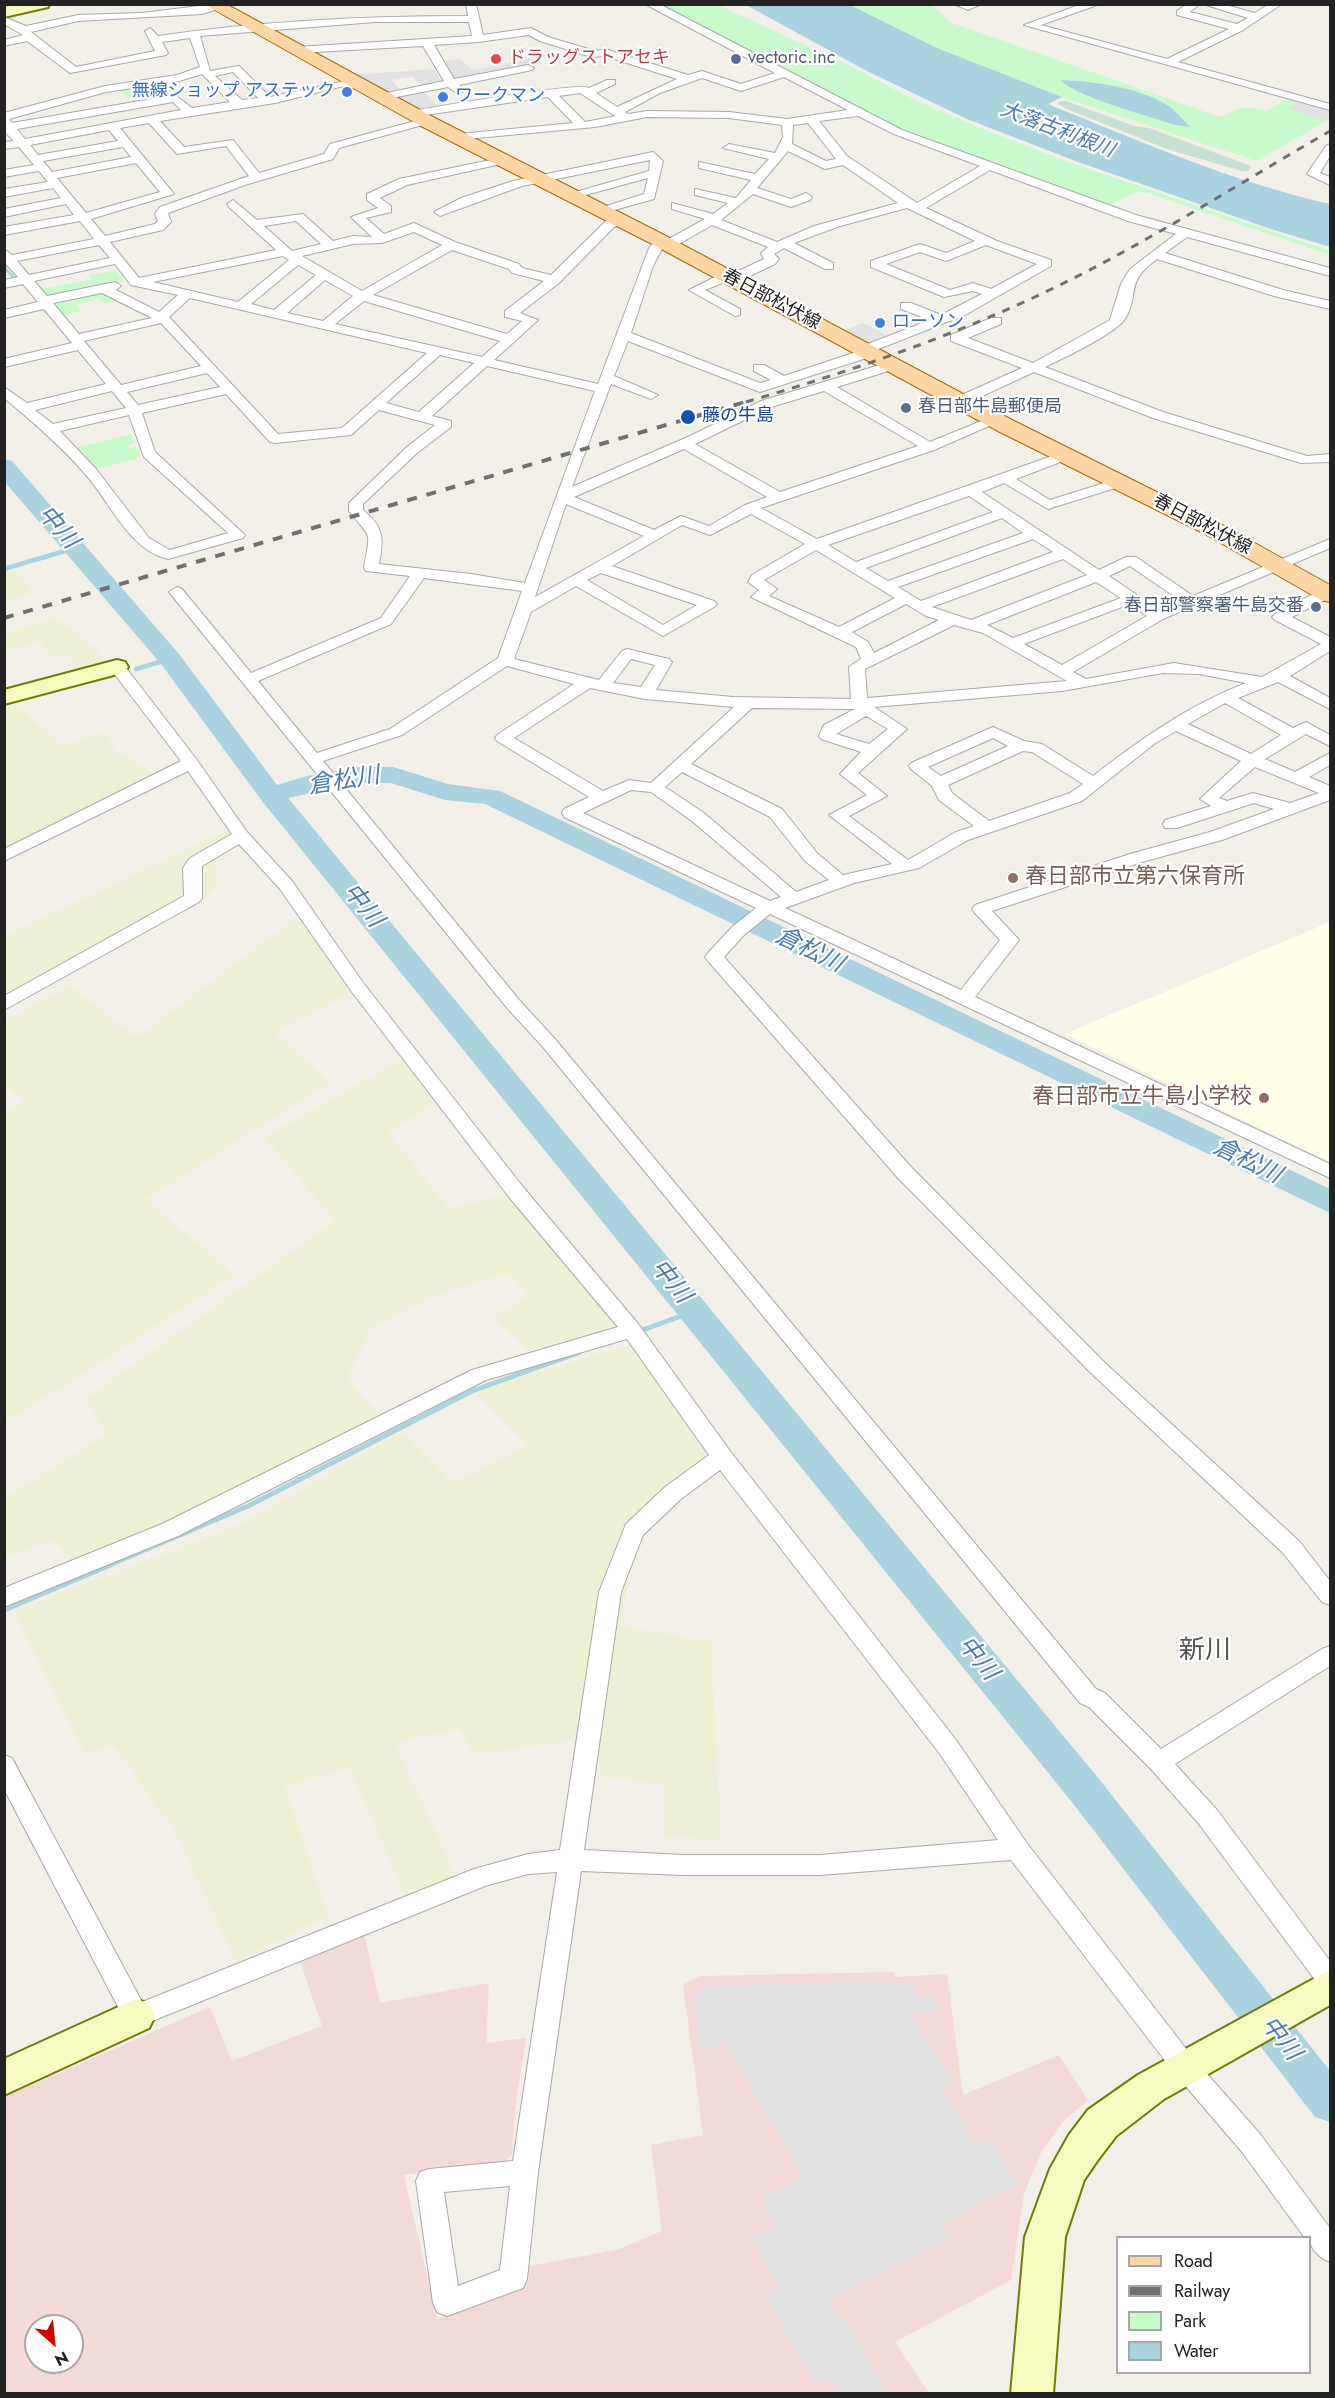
<!DOCTYPE html>
<meta charset="utf-8">
<style>
body{margin:0}
#map{position:relative;width:1335px;height:2398px;overflow:hidden;background:#f2efe9;font-family:Jost,sans-serif}
canvas{display:block}
.frame{position:absolute;inset:0;border:6px solid #222;pointer-events:none}
.legend{position:absolute;left:1116px;top:2236px;width:195px;height:138px;box-sizing:border-box;background:#fff;border:2px solid #a7a7a7;margin:0;padding:8px 10px;list-style:none;font-size:18px;color:#222}
.legend li{display:flex;align-items:center;gap:12px;height:30px}
.legend b{width:30px;border:2px solid #a7a7a7}
.north{position:absolute;left:24px;top:2314px;width:60px;height:60px;box-sizing:border-box;background:#fff;border:2px solid #a7a7a7;border-radius:50%;rotate:153deg;font-size:16px;font-weight:700;line-height:24px;text-align:center;color:#222}
.north::after{content:'';display:block;margin:auto;width:21px;height:27px;background:#d40000;clip-path:polygon(50% 0,100% 100%,50% 72%,0 100%)}
</style>
<div id="map">
<canvas width="1335" height="2398"></canvas>
<div class="frame"></div>
<ul class="legend">
<li><b style="height:8px;background:#fcd6a4"></b>Road</li>
<li><b style="height:8px;background:#707070"></b>Railway</li>
<li><b style="height:16px;background:#c8facc"></b>Park</li>
<li><b style="height:16px;background:#aad3df"></b>Water</li>
</ul>
<div class="north">N</div>
</div>
<script>
const g = document.querySelector('canvas').getContext('2d');
g.lineJoin = 'round';
function fill(path, color) { g.fillStyle = color; g.fill(path, 'evenodd'); }
function strokePath(path, color, width, dash) { g.strokeStyle = color; g.lineWidth = width; g.lineCap = dash ? 'butt' : 'round'; g.setLineDash(dash || []); g.stroke(path); }
function drawText(font, color, halo, rows, align = 'center') {
  g.font = font + ' Jost,"Noto Sans JP",sans-serif'; g.lineWidth = 4.5; g.setLineDash([]); g.textBaseline = 'middle'; g.strokeStyle = halo; g.fillStyle = color; for (const [text, x, y, turn = 0] of rows) {
    g.save(); g.translate(x, y); g.rotate((+turn || 0) * Math.PI / 180); g.textAlign = isNaN(turn) ? turn : align; if (halo) g.strokeText(text, 0, 0); g.fillText(text, 0, 0); g.restore();
  }
}
fill(new Path2D(`
 M363 1930 380 2003 489 1983 486 2043 526 2038 515 2110 512 2154 503 2163 404 2175 437 2319 529 2279 528 2266 617 2250 662 2231 651 2145 703 2135 683 1984 700 1976 894 1972 895 1977 947 1974 963 2095 1059 2055 1088 2100 1063 2122 1042 2151 1024 2193 1011 2280 895 2342 929 2393 5 2394 4 2097 210 2007 232 2061 322 2026 298 1956ZM36 2326H72V2362H36Z`), '#f2dad9');
fill(new Path2D(`
 M1330 922V1162L1065 1034Z`), '#ffffe5');
fill(new Path2D(`
 M14 569 33 593 5 602V572Z
 M55 617 97 649 107 664 76 673 69 656 52 658 40 641 5 651V633Z
 M18 706 62 746 102 731 116 750 156 776 5 850V710Z
 M231 828 239 842 214 856 218 886 205 899 68 969 5 1006V936Z
 M300 915 353 991 275 1033 331 1082 146 1199 234 1275 61 1388 5 1422V1111L24 1102 5 1086 4 1021 70 985 137 1038Z
 M408 1056 446 1097 388 1132 448 1208 511 1194 623 1327 527 1350 492 1317 528 1296 509 1273 437 1295 371 1329 347 1378 389 1423 77 1562 51 1541 5 1557V1498L106 1434 85 1399 334 1221 265 1137Z
 M636 1343 717 1464 639 1521 621 1625 711 1642 721 1839 664 1838V1785L601 1776 597 1738 473 1754 460 1729 395 1743 456 1877 408 1902 349 1767 285 1787 329 1916 236 1962 174 1830 114 1746 85 1755 14 1611 237 1526 402 1432 453 1483 527 1446 472 1391Z`), '#eef0d5');
fill(new Path2D(`
 M1060 101H1066L1134 126 1149 128 1251 166 1248 171H1241L1167 149 1064 108 1058 104Z`), '#c6e0d4');
fill(new Path2D(`
 M654 5H718L844 63 913 99 990 132 1054 157 1330 251V255L1148 193 1136 192 1109 206 901 130Z
 M850 5H931L952 23 1220 117 1243 107 1267 111 1290 96 1330 107V119L1257 161 1058 96 937 48Z
 M165 82 173 90 128 98 117 88Z
 M115 270 124 280 122 282 51 296H46L41 289 92 279 89 275Z
 M103 292 119 301 106 304 99 299 76 305 81 311 62 316 51 303Z
 M131 434 134 444 126 446 128 449 136 447 140 455 136 459 100 468 92 467 75 448Z`), '#c8facc');
fill(new Path2D(`
 M459 59 473 70 530 59 536 64 459 79 454 78 444 61Z
 M434 69 441 80 439 83 423 86 412 77 391 80 401 90 389 93 381 92 350 75Z
 M423 91 438 107 420 111 392 99Z
 M1301 101 1330 110V117L1325 121 1289 108Z
 M863 323 887 335 868 344 840 332Z
 M888 1981 890 1984 915 1982V1995H933L936 2011 910 2013 953 2081 940 2088 976 2145 989 2139 1018 2184 941 2225 949 2239 829 2299 838 2317 845 2319 888 2393H839L832 2380 825 2379 815 2384 765 2294 779 2287 751 2238 776 2225 761 2198 803 2177 724 2041 701 2053 694 1993 707 1986Z`), '#e2e2e2');
fill(new Path2D(`
 M746 5H850L937 48 1062 97 1048 104C1141 142 1233 182 1330 204V247L1271 229 1078 162 967 119 867 71Z
 M1061 80C1093 81 1143 88 1170 107 1177 112 1184 121 1190 127L1176 125C1154 118 1071 95 1061 80Z`), '#aad3df');
strokePath(new Path2D(`
 M4 267 15 279`), '#aad3df', 3);
strokePath(new Path2D(`
 M4 569 75 548
 M136 669 170 659`), '#aad3df', 4.5);
strokePath(new Path2D(`
 M637 1332 695 1311
 M107 1566 248 1506 472 1391 578 1353`), '#aad3df', 5);
strokePath(new Path2D(`
 M4 1609 110 1564`), '#aad3df', 7);
fill(new Path2D(`
 M4 459 12 461 179 654 277 785 307 776 360 767H393L448 784 500 791 1330 1189V1213L485 804 445 800 391 783H360L288 798 1099 1779 1330 2071V2122L1315 2117 1071 1801 262 801 161 664 4 481Z`), '#aad3df');
const street = new Path2D(`
 M215 4H235L202 14 78 21 31 32 76 67 155 51 145 31 150 28 158 36C261 21 364 16 468 16L466 4H476L483 35 531 28 548 37 595 51 605 49 688 75 702 71 741 84 775 73 645 4H659L902 130 1136 215 1330 268V276L1187 237 1165 253 1283 290 1330 301V309L1274 296 1157 259C1123 284 1141 293 1125 319 1116 333 1062 359 1045 367L1163 412 1307 456 1330 454V462L1301 463 1153 418 1034 372 965 404H955V398L1022 368 951 341V335L991 318H1001V324L968 338 1033 363 1110 320 1121 284 1130 269 1176 234 1128 221 990 170 926 208 997 241 1051 260V266L965 315 876 350V355L760 392 628 341 614 376 658 395 651 399 611 384 572 487 690 436 761 401 893 361 900 365 898 368 837 387 930 442 991 417 996 416 1003 420 934 450 761 508 817 539 1066 451 1073 455 1071 458 1016 479 1050 500 1120 478 1127 482 1125 485 1048 509 1004 483 982 492 1099 570 1126 557H1136L1193 596 1330 539V548L1163 619 1073 672 1086 679 1174 663 1262 677 1321 644 1275 620 1272 617 1275 614 1321 590H1330V597L1292 617 1330 637V651L1290 676 1330 698V709L1278 682 1238 698 1293 728 1306 722 1330 735V746L1306 734 1265 759 1295 772 1330 753V765L1309 777 1330 786V800L1222 840 1142 862 992 911 1019 940 975 997 1330 1164V1178L770 914 744 935 724 957 912 1168 1105 1363 1299 1541 1330 1581V1605L1322 1602 1283 1553 1091 1373 898 1178 708 961 705 957 708 953 732 927 756 908 564 817 562 813 564 809 589 797 497 741 495 738 497 735 574 684 507 666 402 735 323 761 520 1001 555 1039 1096 1689 1105 1693 1161 1749 1322 1649 1330 1646V1666L1175 1764 1217 1810 1330 1961V1991L1321 1988 1199 1824 1151 1769 1089 1707 1080 1703 543 1047 508 1009 169 592 177 587 182 589 251 673 381 618 410 576 366 571 364 568C371 529 372 540 349 511V503L407 447 435 425 379 410 351 435 275 443 270 442 226 394 142 413 155 452 245 535 243 538 168 559C129 550 110 502 86 475 61 446 33 422 4 398V387L27 403 106 384 78 350 4 367V359L72 343 44 309 4 318V310L38 302 23 284 4 288V280L18 277 4 262V249L12 255 94 239 80 221 4 235V227L74 215 66 204 4 217V209L61 198 53 188 4 197V189L48 182 39 171 4 177V170L34 165 19 147 4 149V142L14 141 4 131V113L105 86 177 75 200 67 190 38 162 42 168 53 166 55 70 73 27 41 4 46V40L23 35 4 24V17L26 26 78 15 142 13ZM375 22H469L472 36 297 47 291 50 297 53 423 46 444 81 377 95 375 97 381 100 448 87 458 94 464 91 459 85 532 70 534 68 528 65 454 79 434 45 478 42 529 35 540 41 591 57 605 56 677 79 617 107 596 93 615 84V80H607L589 88C577 82 437 107 412 111L406 114 412 117 548 97 573 123 459 134 453 138 455 140 595 127 647 117 729 118 782 125 783 137 775 153 729 144 723 148 769 159 755 174 699 162V168L751 180 736 198 695 189V195L728 203 713 214 672 203V209L705 219 667 240 657 238 649 248 598 384 494 360 538 320 520 313 559 283 614 227 623 223V217L606 221 551 275 522 268 519 264 455 242 414 223 384 234 366 218 391 212V206L380 198 407 185 505 163V157L399 179 367 194V200L378 208 351 217 372 237 353 236 333 241 303 214 257 220 233 200 227 204 229 207 276 250 139 278 110 242 163 230 171 222 168 213 248 184 333 159 339 148 430 123V119L426 118 330 144 324 154 259 173 233 140 184 147 160 121 275 103 360 82 354 79 270 97 239 66 210 71 200 36ZM233 72 258 98 242 100 215 76ZM202 74 230 102 192 108 175 95 12 123 9 119 106 92 179 81ZM784 77 848 110 787 119 729 112 647 111 628 114 625 112 660 93 702 78 741 91ZM580 93 612 114 616 116 585 122 559 96ZM173 102 181 110 25 139 17 129ZM858 116 894 134 980 166 917 203 847 156 819 121ZM149 123 177 154 226 146 249 176 160 207 155 214 158 221 155 224 105 236 91 219 174 194 120 128ZM808 123 836 159 826 161 792 144 793 125ZM109 130 118 141 38 155 30 145ZM123 147 131 157 52 172 43 161ZM788 151 825 169 843 165 898 203 814 226 777 242 721 220 753 194 791 207 810 200 812 197 806 193 791 199 757 188ZM136 163 160 192 86 213 57 178ZM907 208 975 241 946 253 920 244 871 261V267L944 297 973 291 982 294 941 315 911 303H901V309L930 320 860 347 859 351 784 376 764 365H754V371L771 380 760 383 631 333 653 266 663 247 672 248 712 225 768 247 761 253 764 259 732 274 723 273 689 290 735 316 740 315V309L705 290 727 281 737 282 775 264 779 259 774 254 784 248 825 269H833V263L794 243 840 226ZM296 221 321 244 292 251 264 226ZM414 232 442 245 362 291 302 256 353 244 382 243ZM99 245 110 258 29 275 17 261ZM986 245 1037 264 991 289 973 283 950 290 886 264 920 252 946 261ZM452 250 509 269 512 273 544 281 505 311V317L522 321 507 334 373 295ZM283 256 289 260 238 302 153 282ZM115 264 131 285 178 295 159 312 116 290 121 286 115 282 47 296 34 281ZM298 265 316 275 274 310 251 304ZM325 280 353 296 323 321 287 313ZM102 293 152 318 79 334 53 303ZM190 298 427 353 342 428 278 434 169 317ZM364 301 500 341 482 357 335 324ZM161 323 201 366 121 385 84 341ZM440 355 474 363 419 412 386 403ZM487 366 595 391 525 583 471 574 379 564C384 539 384 527 363 510V504L417 453 451 427V421L432 416ZM207 373 220 387 138 405 127 392ZM112 391 126 408 53 424 35 410ZM824 391 918 446 780 492 695 444 771 407ZM129 415 144 457 228 533 170 550 149 538 96 469 60 431ZM684 449 767 497 745 505 709 526 681 516 654 530 574 497ZM969 496 993 512 856 562 828 545ZM566 504 644 536 535 597ZM751 514 805 544 752 575 748 582 759 590 751 597 856 647 861 659 849 667 851 699 733 697 656 690 672 662 669 659 627 649 622 651 599 680 514 659 531 612 576 586 663 636 714 607 717 604 714 601 612 566 682 525 710 535ZM1002 518 1023 533 888 581 866 568ZM1033 539 1053 552 921 601 898 587ZM816 550 895 598 839 627 769 596 777 589 764 580ZM1063 559 1087 575 971 620 932 607ZM1130 566 1181 601 1159 610 1109 576ZM601 573 697 605 663 625 587 580ZM424 578 522 591 498 658 390 729 317 753 258 681 391 624ZM1096 582 1121 598 1013 638 987 625ZM906 604 926 616 939 620 874 653 868 642 852 632ZM1130 604 1147 616 1062 665 1024 644ZM954 625 983 633 1067 681 867 698 865 669ZM631 659 655 665 641 687 613 683ZM1163 673 1199 674 1246 683C1189 705 1141 739 1093 776L1042 744 1024 741 993 727 911 763 909 766 911 769 932 786 939 800 974 826 956 832 908 860 849 816 887 796 858 773 907 729 874 707 1062 691ZM590 688 645 699 734 707 651 783 629 780 603 791 514 738ZM1225 703 1281 735 1251 754 1188 724ZM752 708 855 709 824 725 819 736 821 739 861 752 840 774 867 795 829 815 892 864 843 875 817 853 782 809 691 764ZM866 716 888 729 869 744 836 734ZM1176 731 1241 761 1200 799 1211 806 1165 820 1163 824 1165 828H1177L1254 803 1274 809 1210 832 1130 854 975 905 972 909 975 913 1000 940 961 990 785 908 854 883 919 868 968 840 1082 801 1154 744ZM993 738 1008 746 941 776 928 767ZM1023 751 1032 752 1083 784 1070 793 989 821 952 793 948 785ZM1255 767 1319 793 1290 803 1253 793 1227 801 1219 798ZM682 772 770 817 805 861 829 880 796 892 704 813 665 787ZM631 790 651 792 692 821 781 897 770 901 583 813Z
 M954 4H981L968 10Z
 M1082 4H1100L1041 25 1167 59 1229 29 1177 15V11L1187 4H1200L1190 12 1237 24 1248 18 1203 4H1222L1255 13 1269 4H1282L1243 30 1178 62 1330 104V110L1024 25Z
 M1330 144V156L1320 173 1330 177V185L1307 174 1326 146Z
 M653 152 663 161 654 199 600 214 594 210 644 194 648 178 571 199 565 195 649 171 650 160 522 186 440 216 434 212 461 198 513 181Z
 M117 662 123 664 197 760 247 832 292 881 364 984 523 1187 639 1325 730 1451 956 1740 1026 1842 1194 2059 1260 2134 1330 2228V2262C1320 2258 1310 2250 1310 2238H1305L1242 2152 1176 2075 1011 1860 820 1875H683L581 1871 538 2172 527 2279 523 2288 447 2316 437 2312 433 2303 416 2181 420 2172 429 2169 513 2161 557 1872 528 1874 485 1886 145 2024 136 2027 127 2024 4 1789V1755L12 1758 142 2002 474 1869 528 1854 560 1850 599 1592 626 1524 665 1487 709 1455 627 1339 486 1380 178 1536 4 1607V1588L162 1524 472 1370 618 1327 509 1197 352 992 280 889 239 844 202 866V898L199 902 4 1010V996L184 896 183 868 190 858 232 834 188 771 4 861V849L181 761 109 667ZM720 1470 940 1754 998 1840 820 1855H683L584 1850 621 1592 643 1535 681 1499ZM510 2186 500 2270 458 2286 444 2192Z`);
const secondary = new Path2D(`
 M17 4H49L48 7 4 17V7Z
 M117 660 125 662 128 667 125 672 4 704V690Z
 M1330 1970V2005L1164 2099 1116 2136 1097 2161 1084 2180 1065 2237 1053 2394H1011L1025 2237 1050 2169 1069 2135 1088 2110 1138 2075Z
 M136 1999 149 2004 155 2016 149 2028 4 2095V2059Z`);
const primary = new Path2D(`
 M204 4H226L433 117 668 237 1014 421 1219 523 1330 585V602L1321 600 1203 533 998 431 654 245 419 125Z`);
strokePath(street, '#a9a9a9', 2);
strokePath(secondary, '#707d05', 4);
strokePath(primary, '#a06b00', 2);
fill(street, '#fff');
fill(secondary, '#f7fabf');
fill(primary, '#fcd6a4');
strokePath(new Path2D(`
 M746 402C858 369 969 331 1074 278 1161 234 1245 180 1330 131`), '#707070', 3, [8, 8]);
strokePath(new Path2D(`
 M4 618 752 400`), '#707070', 4, [10, 10]);
for (const [x, y, r, color] of [
 [496,59,6,"#e0444e"],
 [736,59,6,"#5c6f8a"],
 [347,92,6,"#3f7fe0"],
 [443,97,6,"#3f7fe0"],
 [880,323,6,"#3f7fe0"],
 [906,408,6,"#5c6f8a"],
 [688,417,8,"#1a4fb4"],
 [1316,607,6,"#5c6f8a"],
 [1013,878,6,"#8d6e63"],
 [1264,1098,6,"#8d6e63"]
]) { const dot = new Path2D(); dot.arc(x, y, r, 0, 2 * Math.PI); g.fillStyle = color; g.fill(dot); strokePath(dot, '#fff', 2); }
drawText('18px', '#be3a42', '#fff', [
 ["ドラッグストアセキ",508,59]
], 'left');
drawText('18px', '#4e5e75', '#fff', [
 ["vectoric.inc",748,59],
 ["春日部牛島郵便局",918,408],
 ["春日部警察署牛島交番",1304,607,"right"]
], 'left');
drawText('18px', '#366cbe', '#fff', [
 ["無線ショップ アステック",335,92,"right"],
 ["ワークマン",455,97],
 ["ローソン",892,323]
], 'left');
drawText('18px', '#222', '#fff', [
 ["春日部松伏線",771,300,28],
 ["春日部松伏線",1202,525,28]
]);
drawText('18px', '#164399', '#fff', [
 ["藤の牛島",702,417]
], 'left');
drawText('italic 20px', '#4a7aab', '#fff', [
 ["大落古利根川",1057,131,21]
]);
drawText('22px', '#785e54', '#fff', [
 ["春日部市立第六保育所",1025,878],
 ["春日部市立牛島小学校",1252,1098,"right"]
], 'left');
drawText('italic 24px', '#4a7aab', '#fff', [
 ["中川",57,528,49],
 ["倉松川",344,782,-9],
 ["中川",362,906,51],
 ["倉松川",809,951,26],
 ["倉松川",1247,1162,26],
 ["中川",670,1282,51],
 ["中川",977,1659,51],
 ["中川",1280,2039,52]
]);
drawText('26px', '#555', '#fff', [
 ["新川",1205,1652]
]);
</script>
